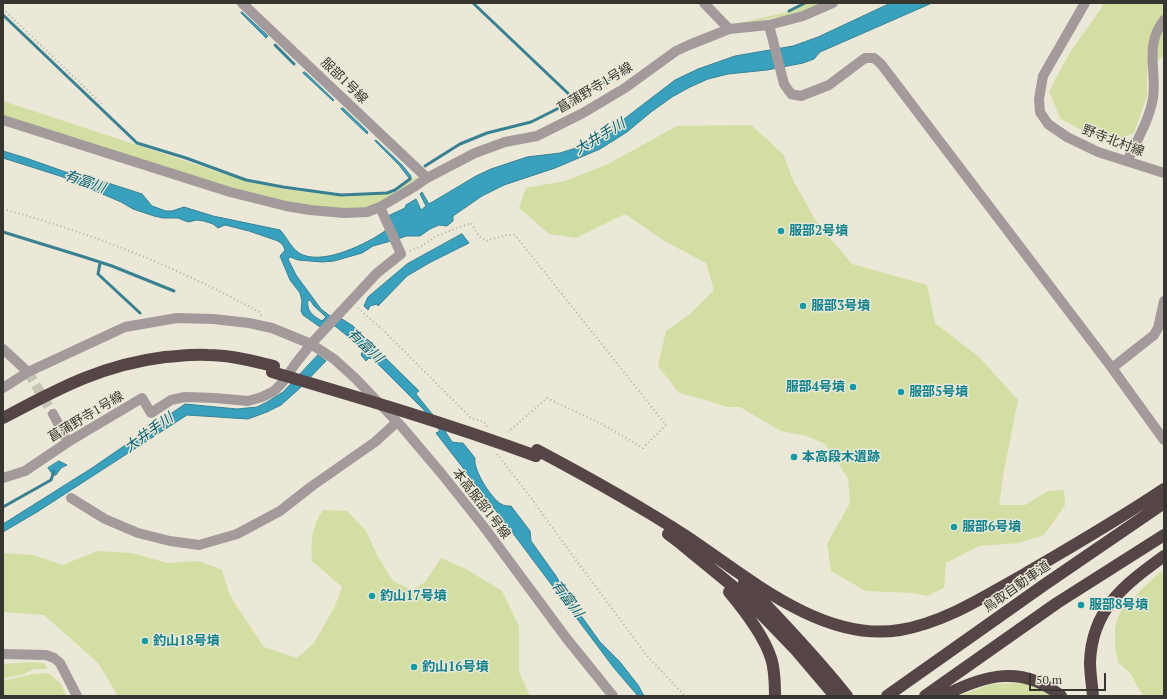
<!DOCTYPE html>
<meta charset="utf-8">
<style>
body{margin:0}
#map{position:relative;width:1167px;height:699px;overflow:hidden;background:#ebe8d7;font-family:"PT Serif",serif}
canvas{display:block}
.frame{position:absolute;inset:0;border:4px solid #37352f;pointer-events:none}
.scale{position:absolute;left:1029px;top:673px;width:77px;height:18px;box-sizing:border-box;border:2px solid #37352f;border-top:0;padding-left:5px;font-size:12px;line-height:14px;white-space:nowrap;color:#37352f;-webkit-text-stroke:3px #ebe8d7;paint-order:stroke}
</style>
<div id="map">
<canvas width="1167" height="699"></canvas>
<div class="frame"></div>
<div class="scale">50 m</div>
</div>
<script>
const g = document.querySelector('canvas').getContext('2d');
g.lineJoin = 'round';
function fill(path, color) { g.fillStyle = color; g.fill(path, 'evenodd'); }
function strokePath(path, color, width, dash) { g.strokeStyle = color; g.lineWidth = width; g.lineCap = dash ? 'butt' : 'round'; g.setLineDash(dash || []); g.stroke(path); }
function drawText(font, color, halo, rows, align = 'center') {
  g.font = font + ' "PT Serif","Noto Sans JP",serif'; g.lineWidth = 3; g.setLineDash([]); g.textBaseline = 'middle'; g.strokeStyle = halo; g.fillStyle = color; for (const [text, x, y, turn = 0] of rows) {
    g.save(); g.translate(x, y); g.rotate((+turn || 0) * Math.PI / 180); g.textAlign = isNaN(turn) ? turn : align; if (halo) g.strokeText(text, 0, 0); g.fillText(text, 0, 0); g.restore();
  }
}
fill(new Path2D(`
 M807 3H827L802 14 772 18 745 24 730 25 788 12Z
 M1103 3H1164V55L1147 69V96L1134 133 1119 139 1092 136 1060 118 1049 91 1069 54 1102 7Z
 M3 101 246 181 283 189 342 196 387 194 396 191 417 176V179L372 207 328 209 265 198 3 119Z
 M751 125 783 154 794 182 816 221 852 264 927 285 935 323 979 357 1018 400 1004 471 999 505H1025L1048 491 1064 490 1065 505 1044 535 1019 543 979 546 946 563 944 588 927 596 913 593 866 591 831 571 827 544 850 503 848 478 825 444 807 436 781 431 740 407H726L706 400 679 393 658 366 666 331 690 314 714 290 706 263 666 242 625 214 576 238 549 234 519 208 526 188 565 181 608 164 677 126Z
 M323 510 347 511 366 531 378 557 393 581 412 590 425 582 441 558 466 569 502 591 519 626V672L530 696H118L98 663 44 615 3 612V553L34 555 62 565 98 551 132 553 167 563 199 561 222 570 230 596 264 647 297 658 314 643 335 606 342 587 312 561C311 539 311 529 323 510Z
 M1160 572 1164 573V696H1143L1130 673 1118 662 1115 646V628L1118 617 1122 609 1132 602 1139 592Z
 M29 662 43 663 47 667 45 669H34L22 675 3 678V664Z
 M48 673 61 684 66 696H3V681L33 674Z
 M1024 683 1042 690 1052 696H958L991 684Z`), '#d3dea2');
const water = new Path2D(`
 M891 3H932L820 52 814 59 803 63 767 70 728 74 708 79 690 87 672 97 651 112 627 132 600 149 555 168 504 185 482 196 453 216V221L447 226 439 225 430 229 420 236H406L398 239 373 246 362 253 334 261 322 262 298 260 290 257 288 259 296 275 321 309 330 316 342 319 353 326 419 391 417 392 416 394 441 425 452 442 459 443H463L475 458C473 470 491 498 501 504 504 506 508 506 511 506L530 531 531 541 556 576 572 603 600 642 620 662 638 685 644 696H638L614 668 497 512 436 433 440 431 423 409 373 359 369 358 366 361 361 355 363 350 356 343 335 326 320 327 303 315 301 311 302 301 300 293 290 280 280 256 285 250 283 245 278 241 249 231 225 225 218 228 213 224 204 221 197 220 188 222 178 218H163L154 216 133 209 121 202 63 177 3 158V151L26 158 77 176 102 181 142 194 152 206 166 211H172L184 207 213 216 280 230C287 237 292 251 303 255 326 264 366 244 385 231L387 228 388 216 405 208 406 205 416 199 421 210 426 206 420 194 422 192 429 204 476 176 491 169 527 157 560 153 576 148 624 119 675 80 698 69 735 56 793 46 818 37ZM308 300H310L314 306 326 317 322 321C313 316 306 311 308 300Z
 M242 12 268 36 266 38 241 13Z
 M305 72 334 100 333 101 303 73Z
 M343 108 368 132 367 134 341 109Z
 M376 140 402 165 411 176V179L409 178 399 165 375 141Z
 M462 234 469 243 429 263 407 276 378 306 377 304 370 306 368 310 364 306 368 297 407 264Z
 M318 355 326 361 300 388 281 405 267 412 248 419 187 415 37 512 3 532V524L92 468 185 404 237 409 257 407 267 402 283 392Z
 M59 461 67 465 61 468 56 475H53L48 468Z`);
fill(water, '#38a2be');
strokePath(water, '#388193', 1);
strokePath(new Path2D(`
 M473 3 575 100
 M789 11 805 3
 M3 15 137 143 186 158 246 180 283 187 341 195 387 193 395 190 410 179
 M275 45 294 64
 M425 166 460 144 487 133 531 122 575 100 623 71
 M3 232 81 256 112 266 174 291
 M100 263 98 274 140 313
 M3 507 51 480 54 471`), '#388193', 3);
strokePath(new Path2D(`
 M28 372 53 414`), '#c7c4b5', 10, [10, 5]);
strokePath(new Path2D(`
 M3 9 103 105
 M3 209C92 233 179 268 259 312L262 316
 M410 251 422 246 436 236 471 223 479 236 486 241 506 235H515L666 425 643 448 600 423 547 398 508 432
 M358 308 384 331 471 418 484 422 487 427
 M497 454 532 499 556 533 648 657 685 696`), '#b1aea1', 2, [1, 3]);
strokePath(new Path2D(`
 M242 3 427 178
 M704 3 729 29
 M1085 3 1043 76 1039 99 1040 112 1048 124 1067 137 1098 152 1164 173
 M769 25 784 84 791 94 801 96 829 85 865 58H874L881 64 1112 368 1154 335 1158 328 1164 301
 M3 120 230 192 286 206 310 210 344 213 367 212 380 207
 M1127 161C1137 140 1149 121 1153 98 1157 71 1144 45 1164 20
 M3 349 28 372
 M1112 368 1164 440
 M3 388 28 372 125 327 177 318 213 319 249 323 272 328 311 344 334 359 355 378 402 427 441 473 484 527 567 639 613 696
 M53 414 68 442
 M3 478 25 471 68 442 142 398 151 413 171 400 185 397 215 398 248 401 262 397 274 391 282 383 296 363 311 344 377 273 401 254 380 207 414 187 427 178 475 153 505 142 537 136 583 113 625 88 676 51 689 45 729 29 769 25 803 16 833 3
 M71 498 105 519 138 533 170 541 199 545 237 534 280 511 312 486 375 442 397 422
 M3 654 46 655 54 658 60 663 77 696`), '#a39a9b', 10);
strokePath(new Path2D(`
 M3 418C58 389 101 365 165 357 179 356 194 354 208 355 230 355 252 361 274 366
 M537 450C588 477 638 505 686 536 746 576 822 643 900 630 944 623 985 596 1023 575 1071 547 1118 520 1164 489
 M668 534 680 543 741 593 796 650 835 696
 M744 582C780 619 815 656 847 696
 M729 592C744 610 764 636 771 658 775 670 775 684 775 696
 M887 696 1044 585 1164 503
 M925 696 1057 603 1164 535
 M943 696C984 675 1022 664 1061 696
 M1093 696C1092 685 1090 673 1090 662 1092 609 1124 585 1164 556`), '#554547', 12);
strokePath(new Path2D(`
 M272 372C361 398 449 424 536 456`), '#554547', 12);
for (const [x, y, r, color] of [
 [781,231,4,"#0f9aa8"],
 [803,306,4,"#0f9aa8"],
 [853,387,4,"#0f9aa8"],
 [901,392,4,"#0f9aa8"],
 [794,457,4,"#0f9aa8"],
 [954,527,4,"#0f9aa8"],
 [372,596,4,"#0f9aa8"],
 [1081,605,4,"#0f9aa8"],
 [145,641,4,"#0f9aa8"],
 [414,667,4,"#0f9aa8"]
]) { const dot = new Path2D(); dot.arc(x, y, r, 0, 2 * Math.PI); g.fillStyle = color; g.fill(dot); strokePath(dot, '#ebe8d7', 1.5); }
drawText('13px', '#37352f', '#ebe8d7', [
 ["服部1号線",344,81,44],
 ["菖蒲野寺1号線",595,88,-31],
 ["野寺北村線",1113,141,21],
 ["菖蒲野寺1号線",86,417,-31],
 ["本高服部1号線",481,504,52],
 ["鳥取自動車道",1017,587,-35]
]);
drawText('bold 13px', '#0d838f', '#ebe8d7', [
 ["服部2号墳",789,231],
 ["服部3号墳",811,306],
 ["服部4号墳",845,387,"right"],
 ["服部5号墳",909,392],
 ["本高段木遺跡",802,457],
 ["服部6号墳",962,527],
 ["釣山17号墳",380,596],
 ["服部8号墳",1089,605],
 ["釣山18号墳",153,641],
 ["釣山16号墳",422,667]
], 'left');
drawText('italic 14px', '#015d70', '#ebe8d7', [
 ["大井手川",600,137,-31],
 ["有富川",85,182,19],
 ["有富川",365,346,43],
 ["大井手川",149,433,-36],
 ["有富川",567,599,53]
]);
</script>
